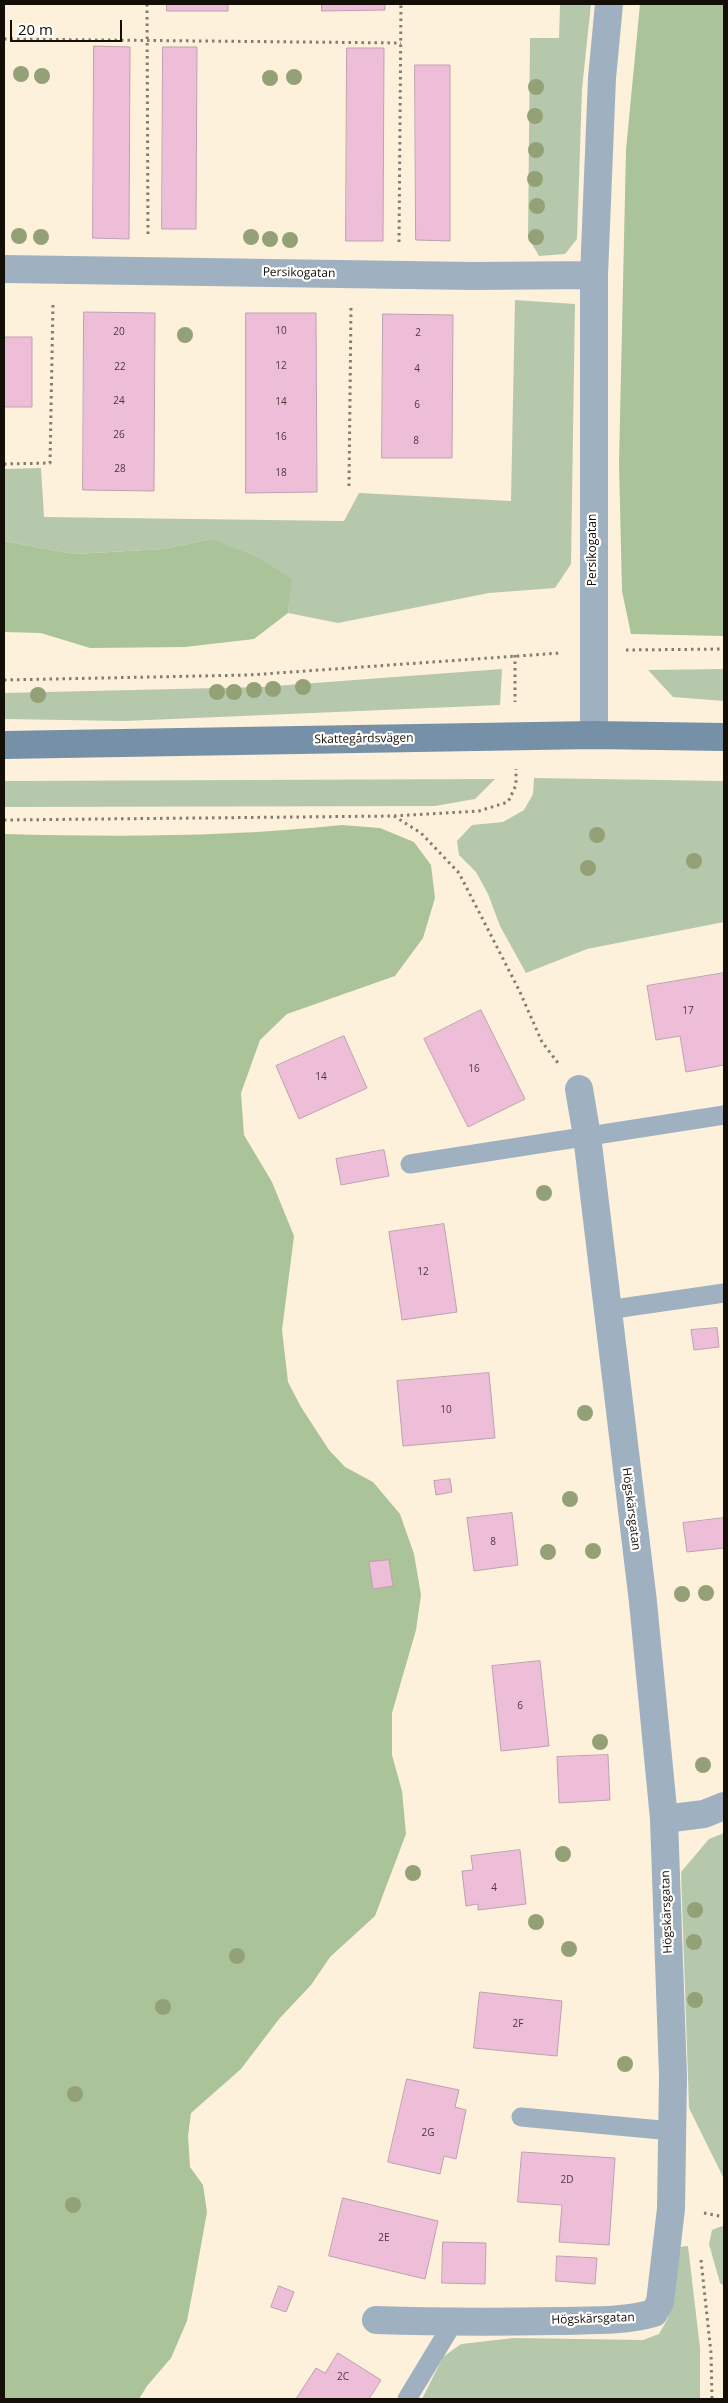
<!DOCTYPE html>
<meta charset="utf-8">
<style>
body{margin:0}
#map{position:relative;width:728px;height:2403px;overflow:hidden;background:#fdf1dc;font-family:"Open Sans",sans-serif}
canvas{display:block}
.frame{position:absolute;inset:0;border:5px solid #130e06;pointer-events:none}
.scale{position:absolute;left:10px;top:20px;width:112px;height:22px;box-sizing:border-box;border:2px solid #130e06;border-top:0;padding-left:6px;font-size:15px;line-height:18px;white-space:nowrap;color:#130e06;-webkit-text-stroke:4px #fff;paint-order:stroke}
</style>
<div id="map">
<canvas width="728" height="2403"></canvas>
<div class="frame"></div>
<div class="scale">20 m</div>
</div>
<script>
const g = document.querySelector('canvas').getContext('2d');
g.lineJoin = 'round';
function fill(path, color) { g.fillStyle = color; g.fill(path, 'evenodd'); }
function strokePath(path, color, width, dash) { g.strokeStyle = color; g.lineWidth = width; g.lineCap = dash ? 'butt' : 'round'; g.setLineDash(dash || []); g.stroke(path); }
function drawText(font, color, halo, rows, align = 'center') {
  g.font = font + ' "Open Sans",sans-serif'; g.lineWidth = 4.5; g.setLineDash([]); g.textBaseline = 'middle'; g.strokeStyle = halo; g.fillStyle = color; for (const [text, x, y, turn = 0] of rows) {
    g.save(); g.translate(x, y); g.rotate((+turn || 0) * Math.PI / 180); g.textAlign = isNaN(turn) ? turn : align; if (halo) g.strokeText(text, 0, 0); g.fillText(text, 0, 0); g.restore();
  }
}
fill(new Path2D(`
 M560 4H591L582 89 577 239 565 254 539 256 528 237 530 38H559Z
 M515 300 575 304 571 564 555 588 489 593 338 623 288 613 291 579 211 539 163 549 74 554 4 541V469L41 468 44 517 344 521 359 493 511 501Z
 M502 669 500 705 125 721 4 719V693L261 687Z
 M724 669V701L673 697 648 670Z
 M534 778 724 781V922L587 949 526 973 500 926 488 894 476 872 459 855 457 841 472 825 503 822 524 810 533 794Z
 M495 779 475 799 435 806 4 807V781Z
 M724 1833V2179L689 2108 681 1872 709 1839Z
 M722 2226 724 2227V2286L720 2283 709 2244 712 2230Z
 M688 2246 700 2348V2399H422L443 2357 461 2344 514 2338 643 2340 659 2334 668 2318 679 2247Z`), '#b6c8ab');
fill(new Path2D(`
 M640 4H724V636L631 634 622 591 619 463 626 150Z
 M211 539 257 557 292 579 288 613 254 639 185 647 90 648 41 633 4 632V541L74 554 163 549Z
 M342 825 380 828 414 842 431 865 435 898 423 938 395 976 287 1014 260 1040 241 1093 244 1135 272 1182 294 1236 282 1330 288 1382 301 1407 329 1450 345 1467 373 1482 400 1514 414 1554 421 1595 416 1630 392 1713V1755L402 1791 406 1834 375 1916 330 1957 311 1985 279 2019 241 2069 191 2113 188 2136 190 2167 203 2185 207 2212 194 2284 187 2321 171 2358 147 2386 139 2399H4V834C118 837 228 837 342 825Z`), '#aac398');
const building = new Path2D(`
 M167 4H228V11H167Z
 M322 4H385V10L322 11Z
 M94 46 130 47 129 239 93 238Z
 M163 47H197L196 229H162Z
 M347 48H384L383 241H346Z
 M415 65H450V241L416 240Z
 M84 312 155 313 154 491 83 490Z
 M246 313H316L317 492 246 493Z
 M383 314 453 315 452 458H382Z
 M4 337H32V407H4Z
 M724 973V1065L686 1072 680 1036 656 1040 647 986Z
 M481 1010 525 1099 468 1127 424 1039Z
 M344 1036 367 1088 299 1119 276 1066Z
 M384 1150 389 1176 341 1185 336 1159Z
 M444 1224 457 1312 402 1320 389 1232Z
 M717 1328 719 1347 694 1350 691 1330Z
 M489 1373 495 1438 403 1446 397 1381Z
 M450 1479 452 1492 436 1495 434 1481Z
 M512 1513 518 1565 474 1571 467 1518Z
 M724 1518V1548L687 1552 683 1523Z
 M389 1560 393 1586 373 1589 369 1562Z
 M540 1661 549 1746 501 1751 492 1666Z
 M608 1755 610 1800 559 1803 557 1757Z
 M520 1850 526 1904 478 1910V1904L466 1906 462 1871 473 1870 471 1856Z
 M480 1992 562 2001 557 2056 474 2048Z
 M407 2079 459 2090 455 2107 466 2110 456 2159 444 2156 440 2174 388 2162Z
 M522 2152 615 2158 609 2245 559 2242 562 2205 518 2202Z
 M343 2198 438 2221 425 2279 329 2256Z
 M443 2242 486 2243 485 2284 442 2283Z
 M557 2256 597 2258 595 2284 556 2281Z
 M279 2286 294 2292 286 2312 271 2307Z
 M338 2353 381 2380 369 2399H296L316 2368 325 2373Z`);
fill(building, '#eebdd8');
strokePath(building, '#bda1b0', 1);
strokePath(new Path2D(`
 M147 4 148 238
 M4 39 401 43
 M399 242 401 4
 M4 464 50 463 53 303
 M349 486 351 307
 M626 650 724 649
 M515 655V702
 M4 680 249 675 560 653
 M394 816 479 811 508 802 516 785V769
 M4 820 394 816 421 833 459 873 519 990 542 1042 558 1063
 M704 2213 724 2217
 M701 2260 711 2353 712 2399`), '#847c6e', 3, [2.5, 4]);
strokePath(new Path2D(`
 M410 1164 724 1115
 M607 1310 724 1293
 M521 2117 672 2131
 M407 2399 453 2323`), '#9fb1c0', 19);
strokePath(new Path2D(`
 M4 269 473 276 594 275
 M594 735V275L602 78 609 4
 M664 1819 704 1814 724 1806
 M376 2320C436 2322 495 2322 555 2321 588 2320 622 2322 654 2313L660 2302 671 2209 673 2076 664 1819 643 1602 587 1136 579 1089`), '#9fb1c0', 28);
strokePath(new Path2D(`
 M4 745 594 735 724 737`), '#7691a7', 28);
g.fillStyle = '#94a176';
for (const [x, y] of [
 [21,74],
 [42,76],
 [294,77],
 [270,78],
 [536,87],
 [535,116],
 [536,150],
 [535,179],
 [537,206],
 [19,236],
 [41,237],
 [251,237],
 [536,237],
 [270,239],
 [290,240],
 [185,335],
 [303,687],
 [273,689],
 [254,690],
 [217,692],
 [234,692],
 [38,695],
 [597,835],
 [694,861],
 [588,868],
 [544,1193],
 [585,1413],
 [570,1499],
 [593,1551],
 [548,1552],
 [706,1593],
 [682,1594],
 [600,1742],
 [703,1765],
 [563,1854],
 [413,1873],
 [695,1910],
 [536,1922],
 [694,1942],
 [569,1949],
 [237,1956],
 [695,2000],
 [163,2007],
 [625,2064],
 [75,2094],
 [73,2205]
]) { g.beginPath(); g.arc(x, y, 8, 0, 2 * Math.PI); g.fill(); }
drawText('10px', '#4a3a3a', null, [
 ["10",281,331],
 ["20",119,332],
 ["2",418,333],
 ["12",281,366],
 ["22",120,367],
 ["4",417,369],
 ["24",119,401],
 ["14",281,402],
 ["6",417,405],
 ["26",119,435],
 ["16",281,437],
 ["8",416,441],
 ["28",120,469],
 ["18",281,473],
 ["17",688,1011],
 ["16",474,1069],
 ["14",321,1077],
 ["12",423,1272],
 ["10",446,1410],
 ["8",493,1542],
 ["6",520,1706],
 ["4",494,1888],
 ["2F",518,2024],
 ["2G",428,2133],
 ["2D",567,2180],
 ["2E",384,2238],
 ["2C",343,2377]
]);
drawText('12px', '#130e06', '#fff', [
 ["Persikogatan",299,273,1],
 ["Persikogatan",593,550,-90],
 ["Skattegårdsvägen",364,739,-1],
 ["Högskärsgatan",631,1509,83],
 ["Högskärsgatan",667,1912,-92],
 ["Högskärsgatan",593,2319,-2]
]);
</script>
